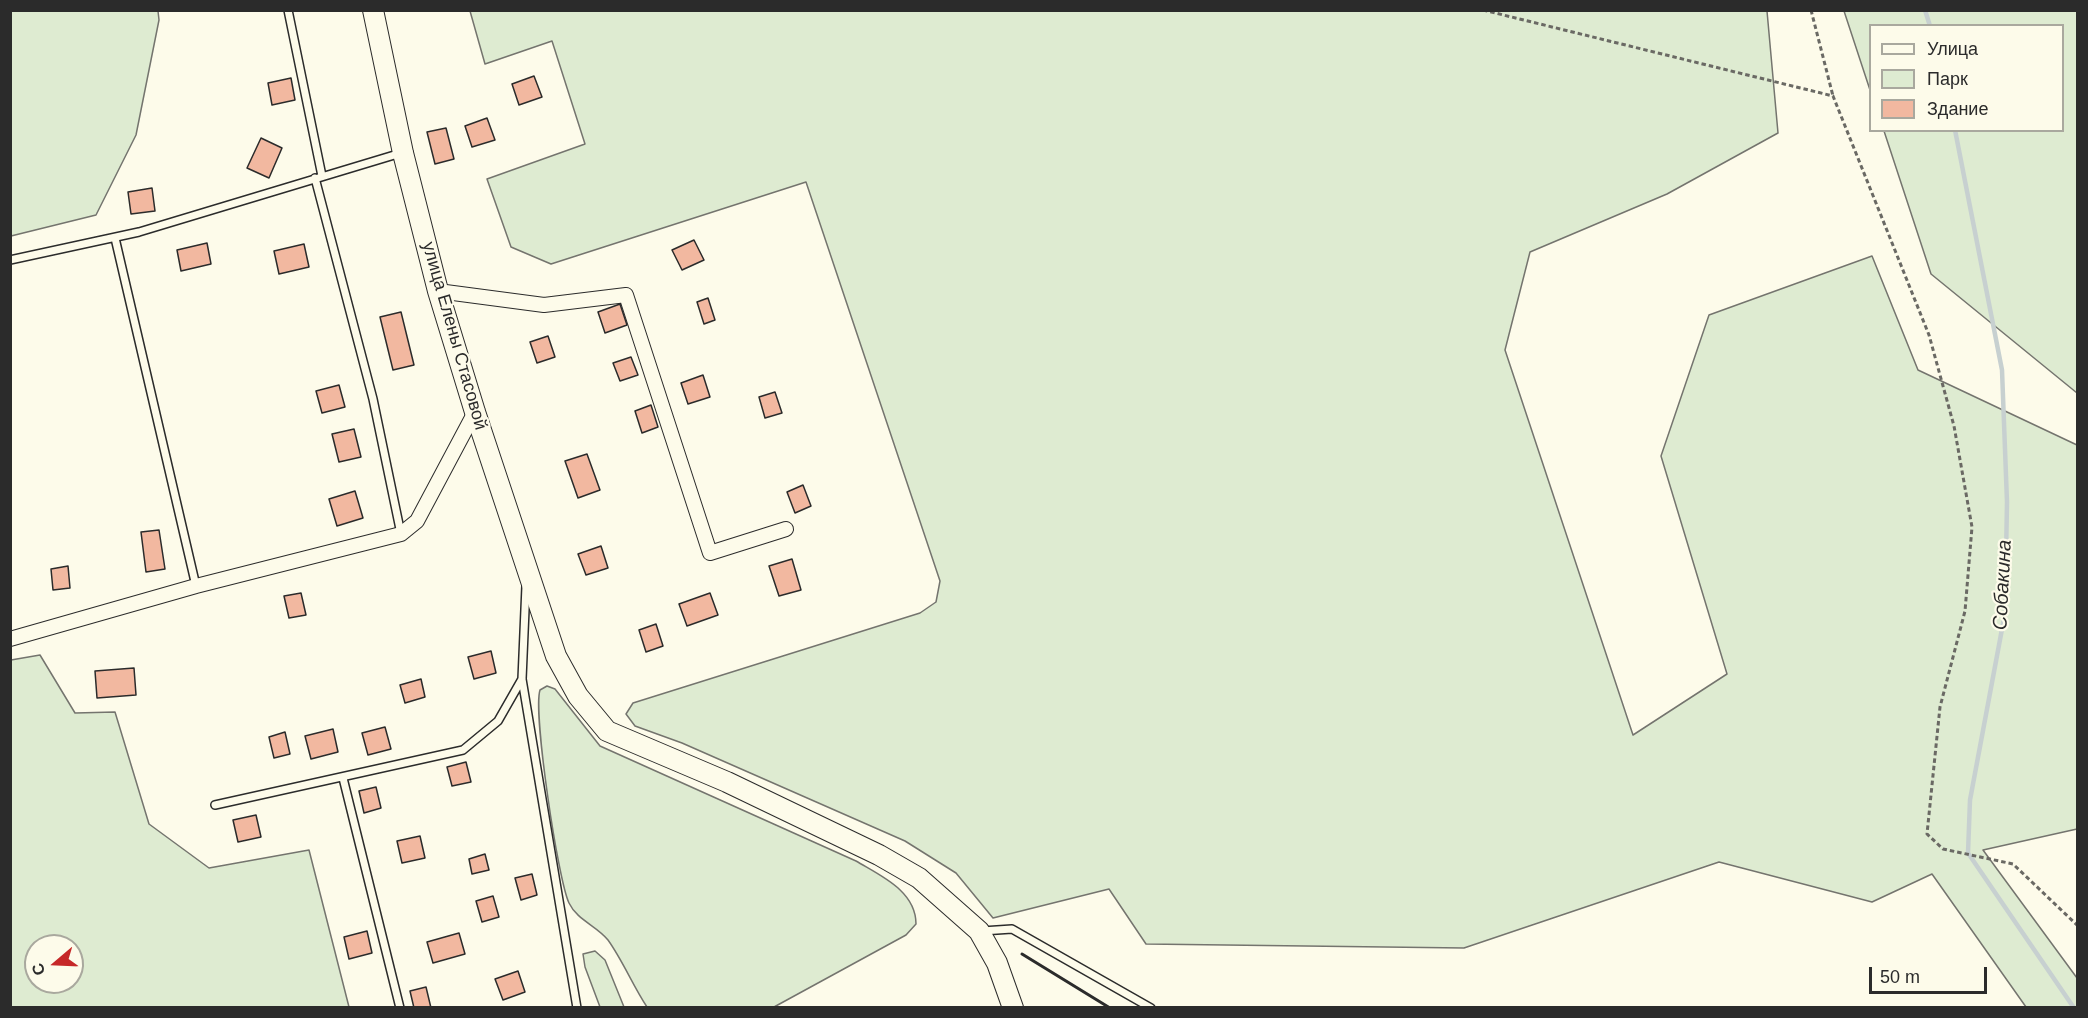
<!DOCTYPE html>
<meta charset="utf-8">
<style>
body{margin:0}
#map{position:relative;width:2088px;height:1018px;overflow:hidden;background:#fdfbea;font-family:Arial,sans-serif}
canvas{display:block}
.frame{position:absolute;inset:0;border:12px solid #2b2b2b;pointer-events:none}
.legend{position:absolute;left:1869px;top:24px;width:195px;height:108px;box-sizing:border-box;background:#fdfbea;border:2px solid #a9a89e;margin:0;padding:8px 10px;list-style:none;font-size:18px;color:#2b2b2b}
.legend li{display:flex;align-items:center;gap:12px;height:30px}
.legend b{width:30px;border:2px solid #a9a89e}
.north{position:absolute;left:24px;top:934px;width:60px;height:60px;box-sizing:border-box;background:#fdfbea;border:2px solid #a9a89e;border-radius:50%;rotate:251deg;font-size:16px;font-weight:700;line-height:24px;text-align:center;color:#2b2b2b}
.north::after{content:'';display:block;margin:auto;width:21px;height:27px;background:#c62828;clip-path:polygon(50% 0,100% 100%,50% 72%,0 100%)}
.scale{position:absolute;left:1869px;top:967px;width:118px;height:27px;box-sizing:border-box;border:3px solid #2b2b2b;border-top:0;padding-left:8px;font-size:18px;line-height:21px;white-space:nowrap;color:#2b2b2b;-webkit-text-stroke:4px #fdfbea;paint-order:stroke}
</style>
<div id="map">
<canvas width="2088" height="1018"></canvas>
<div class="frame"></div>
<ul class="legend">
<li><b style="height:8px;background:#fdfbea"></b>Улица</li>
<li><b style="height:16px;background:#deebd1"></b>Парк</li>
<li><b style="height:16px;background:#f2b8a0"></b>Здание</li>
</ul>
<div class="north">С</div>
<div class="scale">50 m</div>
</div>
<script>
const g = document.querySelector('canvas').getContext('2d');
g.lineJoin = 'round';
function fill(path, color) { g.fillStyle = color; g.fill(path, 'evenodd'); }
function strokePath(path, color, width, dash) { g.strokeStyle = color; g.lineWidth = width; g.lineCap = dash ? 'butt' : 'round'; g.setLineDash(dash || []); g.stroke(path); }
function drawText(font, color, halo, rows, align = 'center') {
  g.font = font + ' Arial,sans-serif'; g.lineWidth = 4.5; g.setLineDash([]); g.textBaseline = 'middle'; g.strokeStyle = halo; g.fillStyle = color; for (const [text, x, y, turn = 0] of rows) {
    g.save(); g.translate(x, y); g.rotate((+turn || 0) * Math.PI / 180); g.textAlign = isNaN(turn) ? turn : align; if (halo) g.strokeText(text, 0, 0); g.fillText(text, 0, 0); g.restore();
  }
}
const green = new Path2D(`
 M10 11H158L159 20 136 135 96 215 11 236Z
 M470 11H1767L1778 133 1667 194 1530 252 1505 350 1633 735 1727 674 1661 456 1709 315 1872 256 1918 370 2077 445V829L1983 850 2077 978V1007H2026L1932 874 1872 902 1719 862 1464 948 1146 944 1109 889 993 918 956 873 905 841 682 743 635 726 626 714 633 703 920 613 936 602 940 581 806 182 551 264 511 247 487 179 585 144 552 41 485 64Z
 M1844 11H2077V393L1931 274 1884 131 2062 130V26H1870V90Z
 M40 655 75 713 115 712 149 824 209 868 309 850 349 1007H11V660ZM36 946H72V982H36Z
 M547 686 555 689 600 746 856 861C881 876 916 891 916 924L906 935 774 1007H647C633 986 623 961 608 940 597 926 577 920 569 903 558 880 533 713 540 690Z
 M595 951 605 960 624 1007H600L585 967 583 954Z`);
fill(green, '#deebd1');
strokePath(green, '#74746e', 1.5);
strokePath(new Path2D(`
 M1925 10 1930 26
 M1955 130 2002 370 2007 502 2005 613 1970 800 1968 853 2074 1008`), '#c7d0d0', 4.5);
const building = new Path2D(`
 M534 76 542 97 519 105 512 84Z
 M291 78 295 100 272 105 268 83Z
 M487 118 495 140 472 147 465 126Z
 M446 128 454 159 435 164 427 132Z
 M261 138 282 148 269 178 247 168Z
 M152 188 155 211 131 214 128 192Z
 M694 240 704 260 682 270 672 250Z
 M207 243 211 264 181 271 177 250Z
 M304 244 309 267 279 274 274 251Z
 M708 298 715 320 704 324 697 302Z
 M620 304 627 325 605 333 598 312Z
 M401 312 414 365 393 370 380 317Z
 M548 336 555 357 537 363 530 342Z
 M631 357 638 375 620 381 613 363Z
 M703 375 710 397 688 404 681 383Z
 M339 385 345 407 322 413 316 391Z
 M775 392 782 413 765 418 759 397Z
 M651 405 658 427 642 433 635 411Z
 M354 429 361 457 339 462 332 434Z
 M587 454 600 490 578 498 565 461Z
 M803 485 811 506 795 513 787 492Z
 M355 491 363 518 337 526 329 499Z
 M159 530 165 569 146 572 141 532Z
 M601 546 608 568 586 575 578 554Z
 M792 559 801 590 779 596 769 566Z
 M68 566 70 588 53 590 51 569Z
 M301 593 306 615 289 618 284 596Z
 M710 593 718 615 687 626 679 604Z
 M656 624 663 646 646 652 639 630Z
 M491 651 496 673 474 679 468 657Z
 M134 668 136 695 97 698 95 671Z
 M421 679 425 697 405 703 400 685Z
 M385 727 391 749 368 755 362 733Z
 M333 729 338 752 311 759 305 736Z
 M285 732 290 754 274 758 269 737Z
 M466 762 471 782 452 786 447 767Z
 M376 787 381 808 364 813 359 791Z
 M256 815 261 837 238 842 233 820Z
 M420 836 425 858 402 863 397 841Z
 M485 854 489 870 472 874 469 859Z
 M532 874 537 895 521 900 515 878Z
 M493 896 499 917 482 922 476 901Z
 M367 931 372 953 349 959 344 937Z
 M459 933 465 954 433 963 427 942Z
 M518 971 525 992 503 1000 495 979Z
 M426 987 431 1008H414L410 991Z`);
fill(building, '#f2b8a0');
strokePath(building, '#2b2b2b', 1.5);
const lane = new Path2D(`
 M288 10 322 176
 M315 178 373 399 401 534
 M115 238 196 586
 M10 260 139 232 401 153
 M526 586 522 679 577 1008
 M343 778 400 1008
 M215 805 463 750 498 721 522 679
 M982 931 1012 929 1151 1008`);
const street = new Path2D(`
 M438 291 544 305 626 295 710 553 786 529
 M10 639 196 586 401 534 417 521 475 412`);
const secondary = new Path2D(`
 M373 10 403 153 438 291 475 412 556 656 578 696 607 731 727 782 879 855 919 878 979 931 997 963 1013 1008`);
strokePath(lane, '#2b2b2b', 10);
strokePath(street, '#2b2b2b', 16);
strokePath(secondary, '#2b2b2b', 22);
strokePath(new Path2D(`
 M1483 10 1833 96 1929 335 1954 426 1972 527 1965 611 1940 707 1927 834 1943 849 2013 864 2078 926
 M1811 10 1833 96`), '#6a6964', 3, [4.5, 3]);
strokePath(lane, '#fdfbea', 7);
strokePath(street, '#fdfbea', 14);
strokePath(secondary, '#fdfbea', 20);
strokePath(new Path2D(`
 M1022 954 1110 1008`), '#2b2b2b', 3);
drawText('18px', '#2b2b2b', '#fdfbea', [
 ["улица Елены Стасовой",454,336,74]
]);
drawText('italic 20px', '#2b2b2b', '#fdfbea', [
 ["Собакина",2003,585,-87]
]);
</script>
